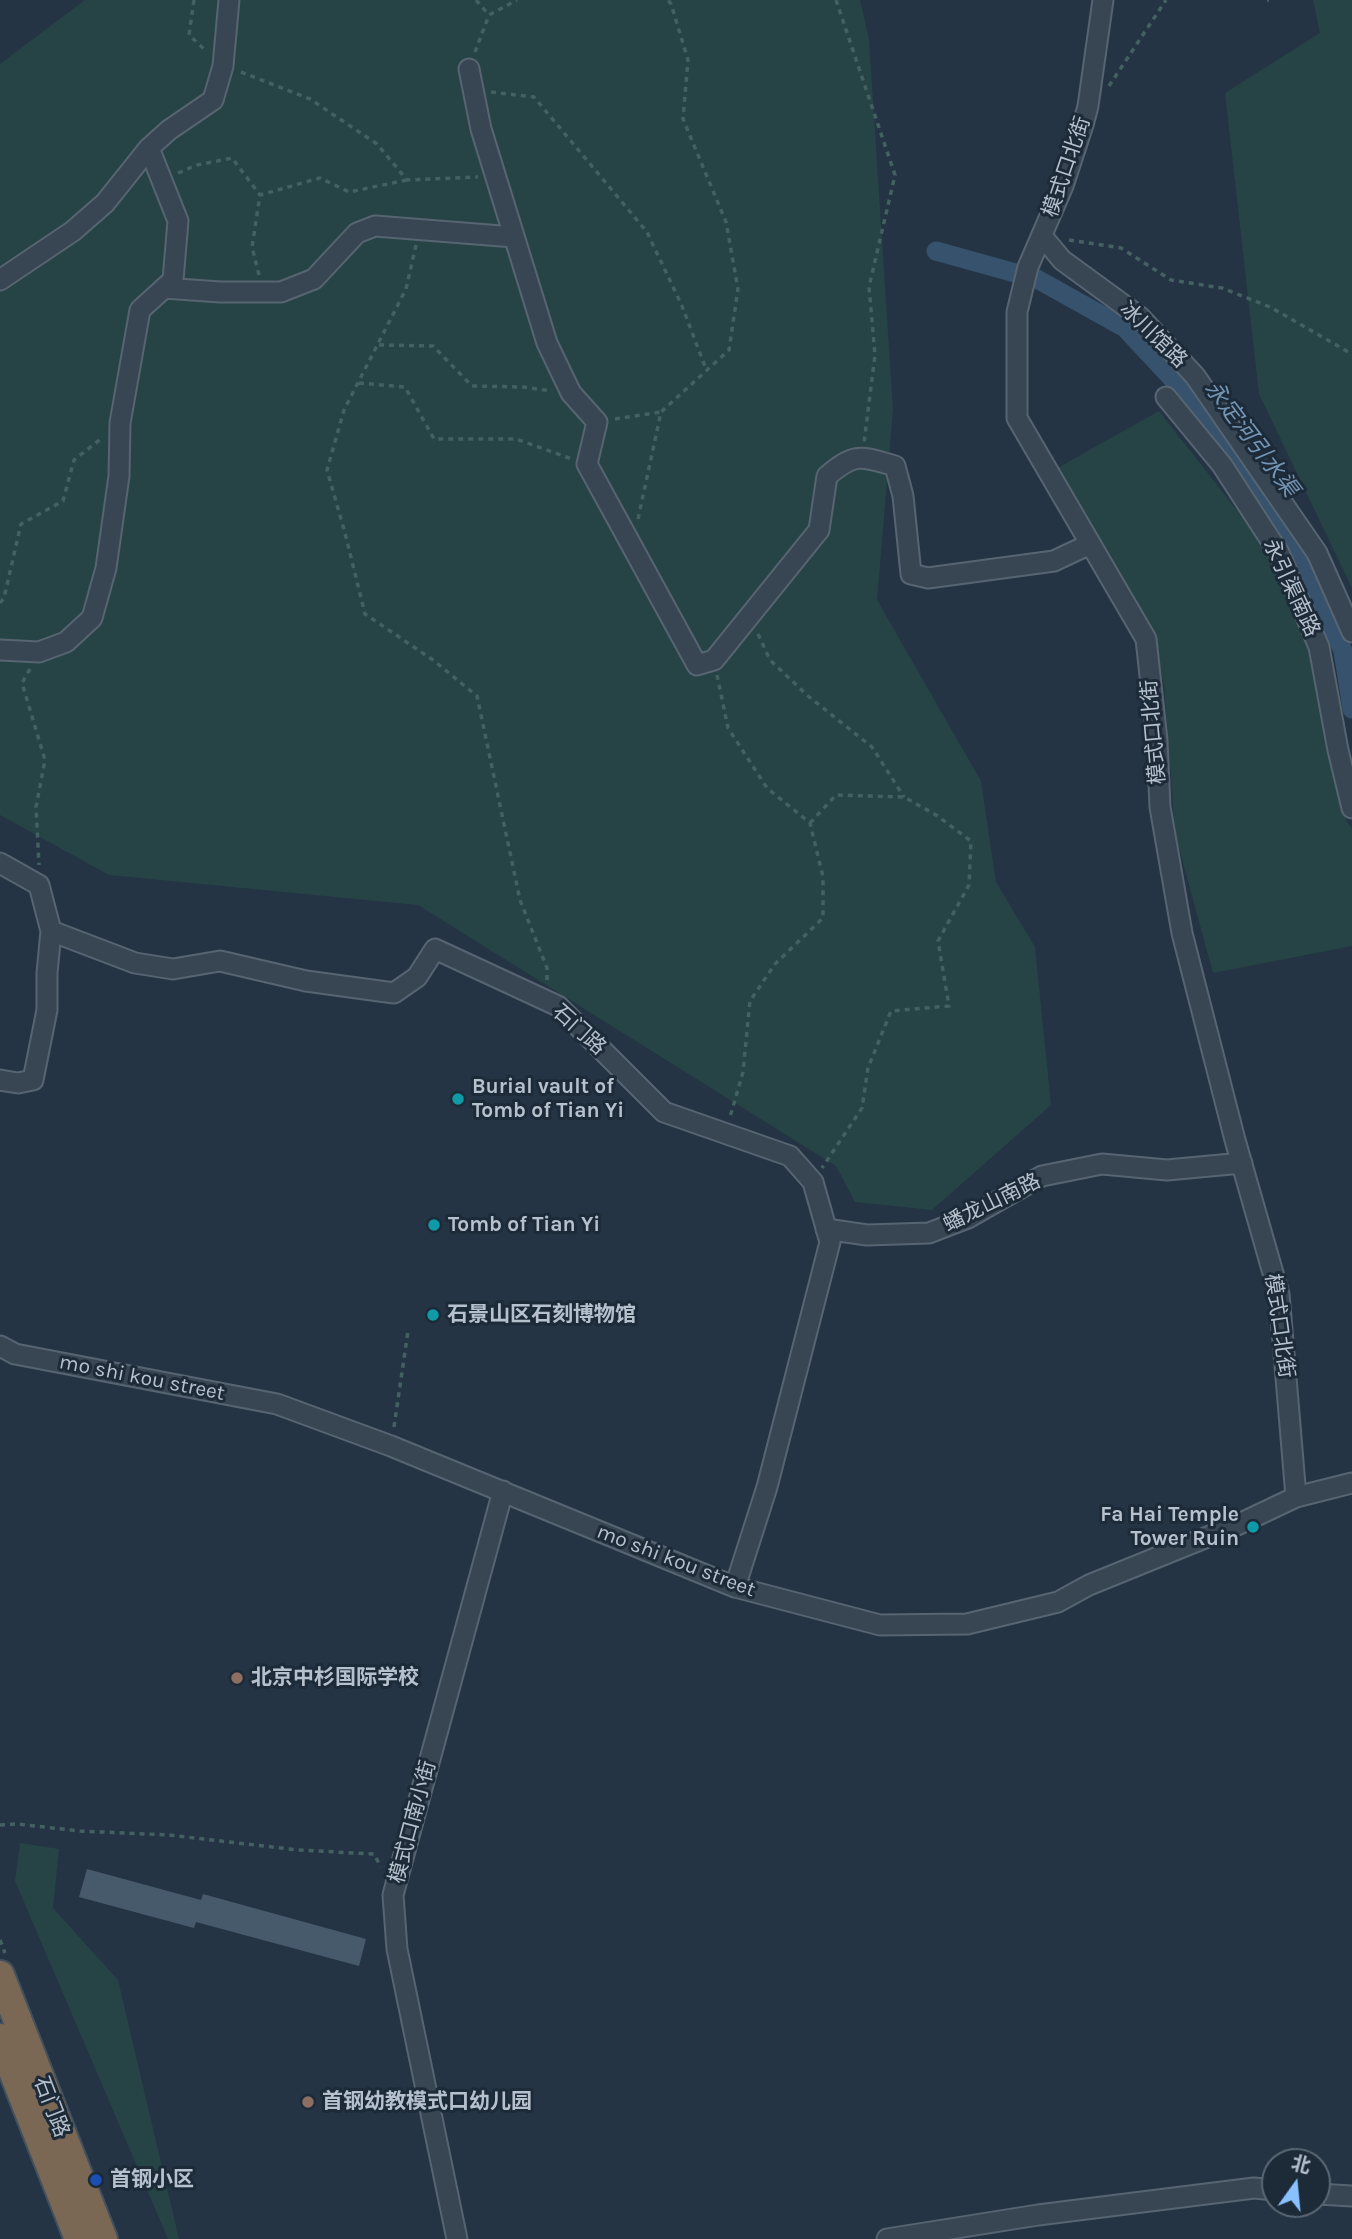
<!DOCTYPE html>
<meta charset="utf-8">
<style>
body{margin:0}
#map{position:relative;width:1352px;height:2239px;overflow:hidden;background:#243444;font-family:Karla,"Noto Sans SC",sans-serif}
canvas{display:block}
.north{position:absolute;left:1261px;top:2148px;width:70px;height:70px;box-sizing:border-box;background:#1d2b39;border:2px solid #5a6774;border-radius:50%;rotate:15deg;font-size:19px;font-weight:700;line-height:28px;text-align:center;color:#b6c1cd}
.north::after{content:'';display:block;margin:auto;width:24px;height:32px;background:#89c1ff;clip-path:polygon(50% 0,100% 100%,50% 72%,0 100%)}
</style>
<div id="map">
<canvas width="1352" height="2239"></canvas>
<div class="north">北</div>
</div>
<script>
const g = document.querySelector('canvas').getContext('2d');
g.lineJoin = 'round';
function fill(path, color) { g.fillStyle = color; g.fill(path, 'evenodd'); }
function strokePath(path, color, width, dash) { g.strokeStyle = color; g.lineWidth = width; g.lineCap = dash ? 'butt' : 'round'; g.setLineDash(dash || []); g.stroke(path); }
function drawText(font, color, halo, rows, align = 'center') {
  g.font = font + ' Karla,"Noto Sans SC",sans-serif'; g.lineWidth = 6; g.setLineDash([]); g.textBaseline = 'middle'; g.strokeStyle = halo; g.fillStyle = color; for (const [text, x, y, turn = 0] of rows) {
    g.save(); g.translate(x, y); g.rotate((+turn || 0) * Math.PI / 180); g.textAlign = isNaN(turn) ? turn : align; if (halo) g.strokeText(text, 0, 0); g.fillText(text, 0, 0); g.restore();
  }
}
fill(new Path2D(`
 M85 0H860L869 39 893 410 877 600 981 781 996 882 1035 947 1051 1105 932 1210 855 1202 836 1166 418 905 109 875 0 815V64Z
 M1313 0H1352V588L1259 394 1225 93 1320 33Z
 M1159 411 1272 555 1313 654 1328 758 1347 822 1352 829V946L1213 973 1175 833 1164 684 1151 634 1054 470Z
 M20 1843 59 1849 53 1908 118 1980 179 2239H168L15 1881Z`), '#264445');
strokePath(new Path2D(`
 M936 251 1037 279 1125 328 1208 417 1296 542 1343 651 1352 709`), '#36526d', 19);
fill(new Path2D(`
 M87 1869 201 1900 203 1894 366 1939 359 1966 196 1922 194 1928 79 1897Z`), '#475a6b');
const minor = new Path2D(`
 M1103 0 1088 106 1083 125 1063 186 1028 267 1017 312V418L1146 639 1157 740 1160 807 1182 933 1235 1140 1279 1294 1296 1497
 M469 69 481 129 547 343 571 393 597 422 587 464 697 665 714 660 819 530 827 476C856 452 860 456 895 466L903 496 911 574 928 578 1054 561 1090 544
 M1042 236 1062 260 1140 317 1195 376 1317 553 1352 632
 M0 280 73 231 105 203 149 148 169 130 213 100 223 66 229 0
 M164 288 220 292H281L314 279 357 233 375 226 514 237
 M1166 397 1222 465 1279 553 1319 647 1338 750 1352 808
 M0 650 39 652 66 642 92 618 106 568 119 476 120 423 140 310 173 280 178 221 149 148
 M0 863 39 885 51 931 47 973V1010L33 1080 18 1083 0 1080
 M51 931 135 963 173 969 220 961 306 981 394 993 417 977 435 949 558 1006 664 1112 790 1156 813 1182 830 1242 767 1487 735 1587
 M826 1229 867 1235 929 1233 968 1218 1042 1176 1102 1164 1167 1170 1242 1163
 M0 1346 15 1354 277 1404 391 1446 735 1587 880 1625 967 1624 1058 1602 1089 1585 1237 1525 1296 1497 1352 1483
 M1317 2194 1352 2196
 M457 2239 397 1949 393 1895 503 1491
 M887 2239 1038 2215 1254 2188 1275 2190`);
const highway = new Path2D(`
 M0 1975 103 2239
 M0 2038 79 2239`);
strokePath(minor, '#576471', 23);
strokePath(highway, '#43515e', 32);
strokePath(new Path2D(`
 M194 0 189 35 205 50
 M476 0 489 15
 M836 0 895 175 869 287 875 355 864 443
 M1267 0H1269
 M475 52 489 15 517 0
 M241 72 310 99 377 144 407 180 478 177
 M1109 86 1166 0
 M491 92 534 97 647 232 682 306 706 369
 M178 173 197 165 232 158 260 195
 M1069 240 1121 248 1171 280 1222 288 1270 307 1352 354
 M416 245 406 289 344 410 327 470 345 533 365 614 433 660 477 696 520 900 547 968V980
 M259 275 252 247 260 195 320 178 349 192 407 180
 M379 345 433 346 472 386 523 387 552 391
 M359 383 405 387 434 439H516L572 459
 M615 419 661 412
 M638 519 661 412 729 350 738 289 726 222 683 119 688 60 671 4 668 0
 M0 603 4 598 21 524 63 501 74 460 102 438
 M758 634 770 660 808 696 872 747 904 797
 M30 669 22 683 45 760 36 807 39 865
 M717 675 728 728 767 788 810 823 823 877V918L775 964 750 1001 743 1072 730 1117
 M810 823 836 795 904 797 936 815 971 841 969 885 938 941 949 1006 891 1011 868 1068 862 1108 822 1168
 M394 1427 408 1331
 M0 1825 17 1824 80 1831 169 1835 298 1850 374 1854 381 1867
 M0 1940 5 1953`), '#446161', 3.5, [5, 5]);
strokePath(minor, '#384653', 19);
strokePath(highway, '#7a6855', 28);
for (const [x, y, r, color] of [
 [458,1099,7,"#0f9aa8"],
 [434,1225,7,"#0f9aa8"],
 [433,1315,7,"#0f9aa8"],
 [1253,1527,7,"#0f9aa8"],
 [237,1678,7,"#8d6e63"],
 [308,2102,7,"#8d6e63"],
 [96,2180,7,"#1a4fb4"]
]) { const dot = new Path2D(); dot.arc(x, y, r, 0, 2 * Math.PI); g.fillStyle = color; g.fill(dot); strokePath(dot, '#1d2b39', 2.5); }
drawText('21px', '#b6c1cd', '#1d2b39', [
 ["模式口北街",1067,167,-71],
 ["冰川馆路",1153,335,44],
 ["永引渠南路",1291,588,65],
 ["模式口北街",1154,732,-95],
 ["石门路",579,1030,42],
 ["蟠龙山南路",992,1203,-26],
 ["模式口北街",1279,1326,82],
 ["mo shi kou street",142,1378,11],
 ["mo shi kou street",676,1561,21],
 ["模式口南小街",413,1822,-75],
 ["石门路",51,2107,69]
]);
drawText('bold 21px', '#b6c1cd', '#1d2b39', [
 ["Burial vault of",472,1087],
 ["Tomb of Tian Yi",472,1111],
 ["Tomb of Tian Yi",448,1225],
 ["石景山区石刻博物馆",447,1315],
 ["Fa Hai Temple",1239,1515,"right"],
 ["Tower Ruin",1239,1539,"right"],
 ["北京中杉国际学校",251,1678],
 ["首钢幼教模式口幼儿园",322,2102],
 ["首钢小区",110,2180]
], 'left');
drawText('italic 23px', '#7395b3', '#1d2b39', [
 ["永定河引水渠",1251,439,53]
]);
</script>
